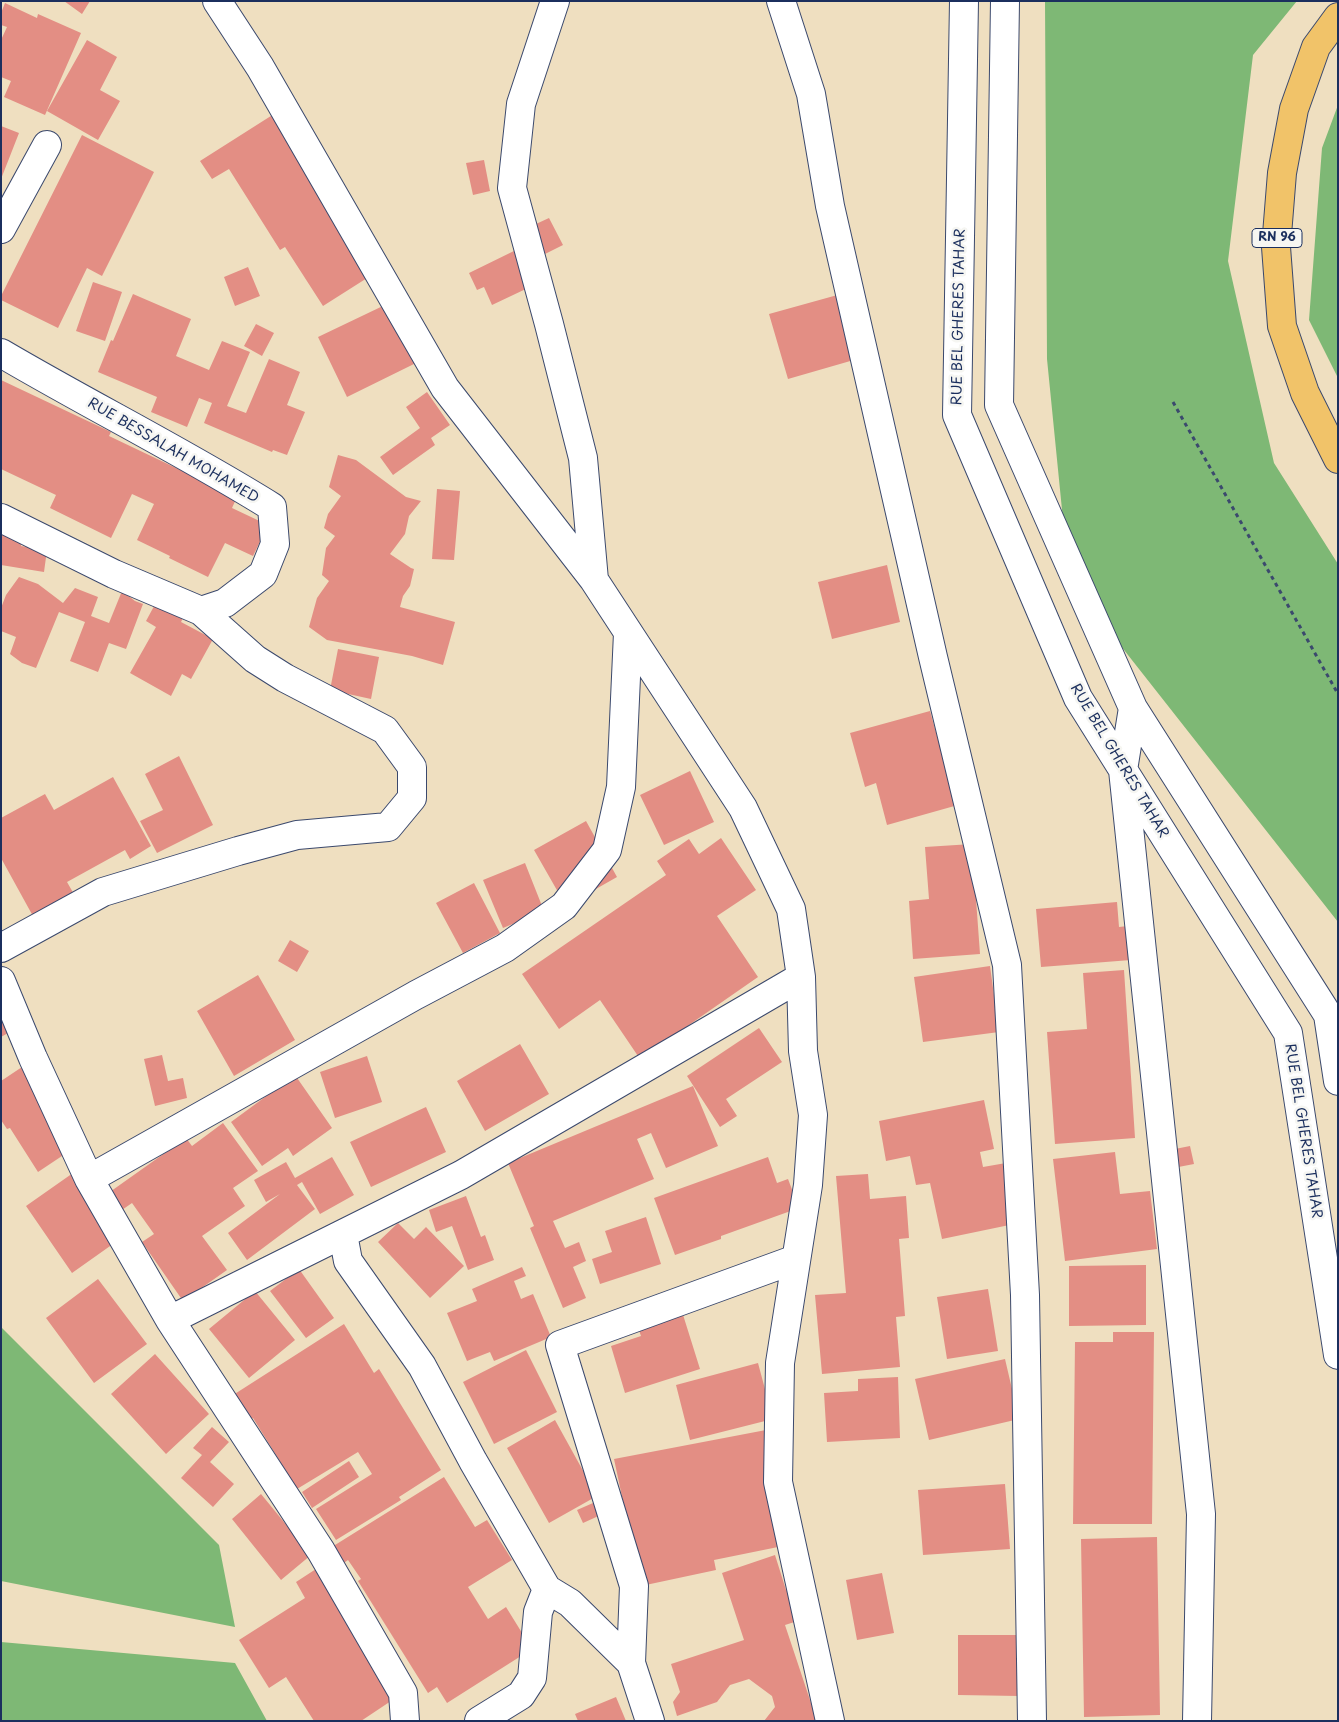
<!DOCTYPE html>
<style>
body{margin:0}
#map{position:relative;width:1339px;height:1722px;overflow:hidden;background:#efdfc0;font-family:"Playpen Sans",sans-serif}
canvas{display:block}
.frame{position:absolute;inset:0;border:2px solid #1b2f5e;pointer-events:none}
</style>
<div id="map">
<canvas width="1339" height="1722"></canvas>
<div class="frame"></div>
</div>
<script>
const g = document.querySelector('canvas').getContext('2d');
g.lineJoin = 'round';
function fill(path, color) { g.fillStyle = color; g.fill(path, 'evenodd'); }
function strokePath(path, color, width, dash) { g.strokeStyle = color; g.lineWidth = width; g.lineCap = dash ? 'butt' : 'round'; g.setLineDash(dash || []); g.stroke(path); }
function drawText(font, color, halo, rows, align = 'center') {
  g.font = font + ' "Playpen Sans",sans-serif'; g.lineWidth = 5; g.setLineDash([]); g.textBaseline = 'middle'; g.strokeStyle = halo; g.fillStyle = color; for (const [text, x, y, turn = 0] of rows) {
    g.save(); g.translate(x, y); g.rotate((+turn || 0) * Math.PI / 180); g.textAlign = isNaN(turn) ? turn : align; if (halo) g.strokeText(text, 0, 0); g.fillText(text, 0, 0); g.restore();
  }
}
fill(new Path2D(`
 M1045 1H1297L1253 55 1228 261 1274 463 1338 564V922L1069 580 1047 359Z
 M1338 105V378L1309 320 1322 148Z
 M1 1327 219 1545 235 1627 1 1581Z
 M1 1642 235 1663 267 1721H1Z`), '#7eb875');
fill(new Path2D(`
 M64 1H90L82 14Z
 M5 3 37 18 38 14 81 33 45 115 4 97 11 81 1 77V40L7 27 1 25V13Z
 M87 40 117 57 100 90 120 101 98 140 47 111Z
 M274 114 375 273 323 306 285 247 280 250 229 169 212 179 200 161Z
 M1 126 19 133 1 179Z
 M82 135 154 172 102 276 87 268 58 328 1 300V296Z
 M484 160 490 191 473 195 466 163Z
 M549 218 563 245 539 257 549 278 492 305 484 287 477 290 469 273 518 249 512 235Z
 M248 267 260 296 235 306 224 277Z
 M93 282 122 292 105 341 76 331Z
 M859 289 878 353 788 379 769 314Z
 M133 294 191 319 176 356 209 370 222 341 250 352 227 406 246 413 269 359 300 372 287 405 305 412 287 455 273 450 272 452 204 423 212 403 199 398 187 427 151 412 157 397 98 372 111 340 113 341Z
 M387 304 416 363 347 397 318 337Z
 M256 324 274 333 262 356 244 346Z
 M1 380 111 432 109 436 237 497 232 508 268 525 253 556 225 543 208 577 169 558 170 556 137 540 154 504 132 494 111 538 50 508 56 495 1 469Z
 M427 392 450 425 431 438 435 445 393 475 380 457 420 428 406 407Z
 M338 455 356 460 406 497 421 501 409 516 405 534 390 554 411 568 414 569 410 586 403 596 400 607 455 622 443 665 412 656 327 640 309 627 317 598 329 581 322 575 326 548 335 536 324 528 328 514 341 496 329 487Z
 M437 489 460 491 454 560 432 559Z
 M1 528 23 532 21 546 47 550 44 572 1 565Z
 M887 565 900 622 832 639 818 582Z
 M19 577 38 584 63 603 75 588 98 597 91 616 109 623 122 591 135 601 143 604 126 649 109 643 98 672 70 661 85 622 59 612 36 668 22 663 10 654 16 637 1 631V608L6 595Z
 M159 597 186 612 181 622 213 639 191 679 182 674 171 696 130 673 156 627 146 621Z
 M338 649 379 657 371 699 330 690Z
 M930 711 944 761 946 760 958 805 887 825 876 783 865 787 850 733Z
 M179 756 213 825 157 853 140 821 163 810 145 774Z
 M690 771 714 822 664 845 640 795Z
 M113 777 151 846 130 859 125 850 67 882 75 896 34 918 1 858V818L45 794 54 810Z
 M586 821 617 877 566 906 534 850Z
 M721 838 756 890 717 916 758 977 640 1059 600 1000 559 1029 522 974 666 875 657 861 689 839 699 854Z
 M972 844 980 954 913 959 909 901 929 899 925 847Z
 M525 863 544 911 503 928 483 880Z
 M474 883 500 933 463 953 436 903Z
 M1117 902 1119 927 1128 926 1131 960 1041 967 1036 909Z
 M290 940 309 951 297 972 278 961Z
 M990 966 999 1032 923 1042 914 977Z
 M1124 970 1135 1138 1055 1144 1047 1032 1087 1029 1083 973Z
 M258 975 295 1040 234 1076 197 1011Z
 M1 1001 17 1028 1 1037Z
 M759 1028 782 1062 726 1099 737 1116 720 1127 687 1076Z
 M520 1044 549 1094 485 1131 457 1081Z
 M162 1055 168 1081 183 1078 187 1098 155 1106 144 1059Z
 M367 1056 382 1102 335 1118 320 1072Z
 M22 1067 74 1148 38 1172 10 1128 7 1129 1 1120V1081Z
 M295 1075 332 1128 293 1156 288 1148 262 1166 231 1122Z
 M693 1086 718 1146 666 1168 651 1133 637 1139 654 1179 553 1221 565 1248 579 1242 586 1261 573 1267 586 1298 563 1308 530 1228 534 1226 508 1163Z
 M984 1100 994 1149 980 1152 983 1167 1006 1163 1019 1223 942 1239 930 1183 916 1185 910 1156 886 1161 879 1121Z
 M426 1107 446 1152 371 1187 350 1142Z
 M223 1123 258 1171 233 1188 245 1206 202 1236 227 1270 183 1301 142 1242 154 1234 132 1203 119 1212 107 1194 186 1138 192 1146Z
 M1190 1146 1194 1164 1168 1169 1165 1151Z
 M1115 1152 1120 1194 1150 1191 1157 1249 1065 1261 1053 1159Z
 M332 1157 354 1195 320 1214 302 1182 297 1185 315 1209 247 1260 228 1233 280 1194 266 1202 254 1180 286 1162 295 1178Z
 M768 1157 777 1183 788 1179 799 1208 721 1236V1239L675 1255 654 1198Z
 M73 1173 120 1239 72 1273 26 1206Z
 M868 1174 870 1199 906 1196 909 1238 899 1239 905 1316 896 1317 900 1367 822 1374 815 1295 846 1293 836 1176Z
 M466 1196 481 1237 485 1235 494 1260 468 1270 452 1226 436 1232 429 1210Z
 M646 1217 661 1264 600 1284 592 1259 612 1252 605 1231Z
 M398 1223 414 1239 426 1227 464 1266 430 1298 378 1242Z
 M1146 1265V1325L1069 1326V1266Z
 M522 1267 526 1276 514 1281 521 1299 533 1294 551 1337 494 1361 490 1352 467 1361 447 1313 477 1301 472 1289Z
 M299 1269 334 1318 306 1338 270 1291Z
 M98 1279 147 1344 94 1383 46 1318Z
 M988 1289 998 1351 947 1359 937 1297Z
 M255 1291 295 1340 249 1378 209 1329Z
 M679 1302 700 1369 625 1393 611 1346 641 1336 634 1316Z
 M344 1324 374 1373 379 1369 441 1470 399 1497 401 1500 336 1540 316 1509 372 1474 358 1452 297 1489 253 1418 246 1423 230 1397Z
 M1113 1332H1154L1152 1524H1073L1075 1342H1113Z
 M526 1350 557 1412 494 1444 463 1382Z
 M155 1354 209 1414 166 1454 111 1394Z
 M1005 1359 1019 1419 929 1440 915 1379Z
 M758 1363 773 1419 690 1440 676 1385Z
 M898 1377 900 1438 827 1442 824 1393 858 1391V1379Z
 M555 1420 597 1496 549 1523 507 1448Z
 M212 1427 229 1442 210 1462 234 1484 213 1507 181 1478 202 1455 193 1448Z
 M766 1430 767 1492 778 1547 714 1560 716 1570 641 1586 614 1459Z
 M349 1461 359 1477 312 1508 302 1492Z
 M444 1477 475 1527 487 1520 512 1560 468 1587 488 1619 506 1607 532 1649 447 1703 437 1687 428 1693 358 1581 361 1579 348 1560 338 1567 327 1550Z
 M1005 1484 1010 1549 923 1555 918 1490Z
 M261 1494 311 1555 281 1580 232 1519Z
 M609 1496 614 1509 583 1523 577 1510Z
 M1157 1537 1160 1715 1084 1717 1081 1539Z
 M775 1555 786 1590 802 1602 807 1618 785 1625 817 1721H764L775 1707 772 1696 749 1679 730 1685 717 1702 677 1716 673 1702 680 1692 671 1664 744 1640 722 1573Z
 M316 1569 397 1697 361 1721H314L286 1677 269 1688 239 1640 305 1598 296 1582Z
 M882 1573 894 1633 857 1640 846 1580Z
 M958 1635H1019V1696L958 1695Z
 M616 1697 626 1721H578L575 1714Z`), '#e38e84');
const minor = new Path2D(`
 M217 1 260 67 445 388 594 580 743 808 791 909 801 977 803 1051 813 1115 808 1185 780 1363 778 1482 830 1721
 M555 1 521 104 512 188 549 324 583 458 594 580
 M781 1 811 94 830 206 933 657 1007 965 1025 1295 1032 1721
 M964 1 957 415 1078 698 1288 1033 1338 1355
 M1005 1 999 405 1133 708 1328 1015 1338 1081
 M1 229 47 145
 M1 353C91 406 184 452 272 507L275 544 263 574 225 603 201 611
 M1 518 114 574 201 611 255 659 285 678 385 730 412 767V798L388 827 297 835 238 851 103 892 1 948
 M1133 708 1123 770 1201 1514 1197 1721
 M1 981 33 1058 89 1179 170 1320 321 1551 403 1693 405 1721
 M89 1179 416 995 505 948 564 906 607 850 621 787 628 633
 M343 1234 348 1261 422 1366 473 1461 547 1589 570 1603 631 1663
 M170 1320 461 1175 801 977
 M479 1721 521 1695 532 1678 538 1612 547 1589
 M650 1721 631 1663 634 1586 560 1345 796 1259`);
const major = new Path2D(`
 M1338 17 1316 47 1294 109 1282 173 1276 247 1282 326 1305 393 1338 459`);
strokePath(minor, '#3b496d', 30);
strokePath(major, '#3b496d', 30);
strokePath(new Path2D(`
 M1173 402 1338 694`), '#3b496d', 3, [4, 4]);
strokePath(minor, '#fff', 28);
strokePath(major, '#f1c369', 28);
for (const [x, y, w] of [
 [1277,238,50]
]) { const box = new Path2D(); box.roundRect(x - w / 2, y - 9.5, w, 19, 4); g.fillStyle = '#f6f6f2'; g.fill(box); strokePath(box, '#1b2f5e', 1); }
drawText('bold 12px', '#1b2f5e', null, [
 ["RN 96",1277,238]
]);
drawText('14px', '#1b2f5e', '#f6f6f2', [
 ["RUE BEL GHERES TAHAR",959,317,-89],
 ["RUE BESSALAH MOHAMED",173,451,30],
 ["RUE BEL GHERES TAHAR",1119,761,59],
 ["RUE BEL GHERES TAHAR",1303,1131,81]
]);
</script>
